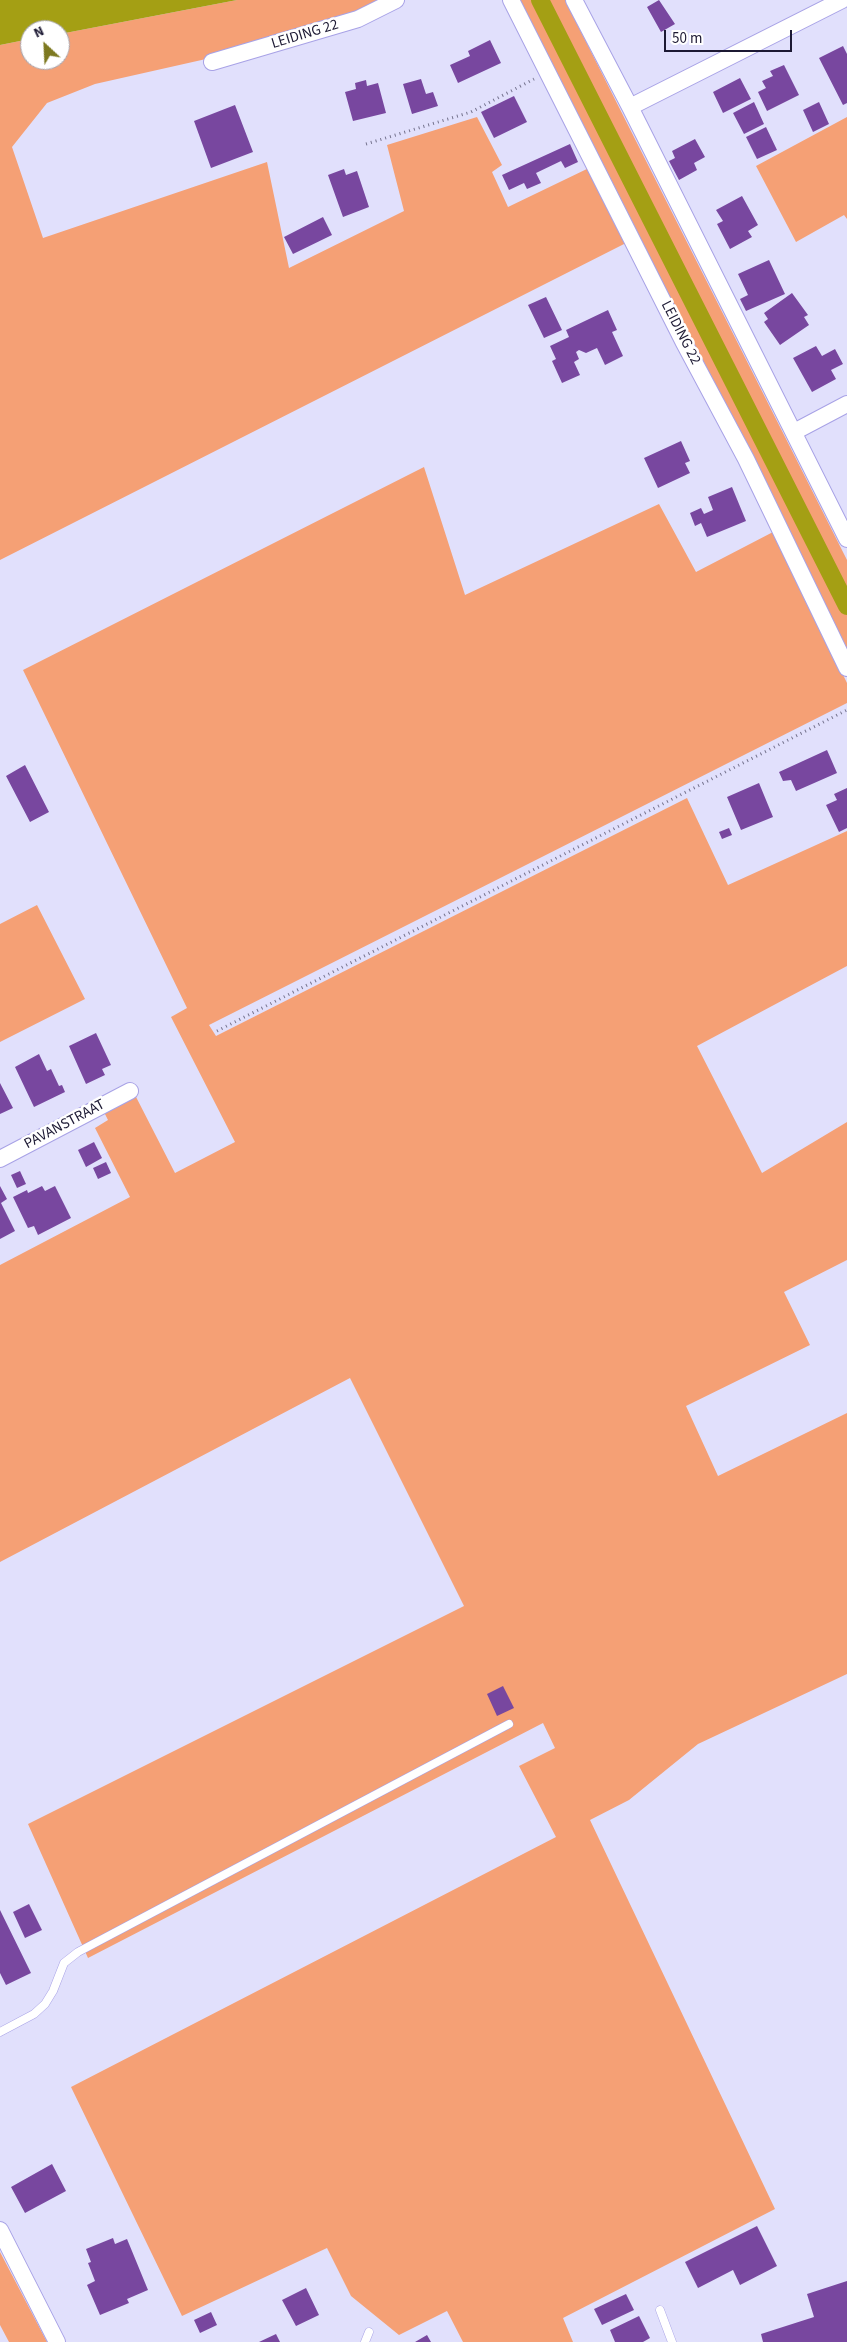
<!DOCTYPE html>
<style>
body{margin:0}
#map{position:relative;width:847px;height:2342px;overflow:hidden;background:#e1e0fc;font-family:"Source Sans 3",sans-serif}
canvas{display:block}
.north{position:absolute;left:20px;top:20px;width:50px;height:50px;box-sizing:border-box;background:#fff;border:1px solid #a4a3ad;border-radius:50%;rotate:335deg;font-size:14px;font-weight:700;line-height:20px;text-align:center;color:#1c1933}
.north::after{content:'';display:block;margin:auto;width:18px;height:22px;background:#7d7920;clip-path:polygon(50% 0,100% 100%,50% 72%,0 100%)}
.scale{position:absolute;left:664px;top:30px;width:128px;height:22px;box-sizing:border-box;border:2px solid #1c1933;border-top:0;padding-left:6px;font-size:15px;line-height:18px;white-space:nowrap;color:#1c1933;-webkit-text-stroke:4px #fff;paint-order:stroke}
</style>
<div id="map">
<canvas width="847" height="2342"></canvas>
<div class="north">N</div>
<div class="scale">50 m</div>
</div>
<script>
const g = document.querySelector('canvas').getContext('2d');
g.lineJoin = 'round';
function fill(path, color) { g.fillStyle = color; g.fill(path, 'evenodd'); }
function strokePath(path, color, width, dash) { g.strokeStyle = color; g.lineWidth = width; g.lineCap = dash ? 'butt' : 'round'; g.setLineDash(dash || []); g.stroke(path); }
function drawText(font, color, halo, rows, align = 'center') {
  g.font = font + ' "Source Sans 3",sans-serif'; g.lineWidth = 5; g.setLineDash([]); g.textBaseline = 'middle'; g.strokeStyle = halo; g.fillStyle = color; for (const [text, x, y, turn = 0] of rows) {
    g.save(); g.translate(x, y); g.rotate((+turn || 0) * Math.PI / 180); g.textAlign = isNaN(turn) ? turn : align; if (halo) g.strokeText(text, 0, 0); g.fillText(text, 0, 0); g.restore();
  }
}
fill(new Path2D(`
 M237 0H384L355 14 206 59 95 84 47 103 12 147 43 238 267 162 289 268 404 211 387 145 477 117 502 165 492 172 508 207 591 167 628 242 0 560V45L30 39V60H60V34Z
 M519 0H565L847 560V655Z
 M847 117V219L844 215 796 242 756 166Z
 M424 467 465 595 659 504 696 572 773 532 847 683V703L209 1025 216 1036 687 798 728 885 847 831V966L697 1046 762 1173 847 1122V1260L784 1292 810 1345 686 1406 718 1476 847 1413V1674L698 1744 629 1800 590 1820 775 2209 563 2318 573 2342H463L447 2311 399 2335 351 2296 327 2248 182 2316 71 2087 556 1837 519 1766 555 1748 543 1723 88 1958 28 1824 464 1606 350 1378 0 1562V1265L130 1197 95 1128 108 1120 103 1110 134 1093 175 1173 235 1142 171 1017 187 1008 23 670Z
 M37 905 85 999 0 1042V924Z
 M0 2252 47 2342H9L0 2325Z`), '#f5a075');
fill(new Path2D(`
 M0 0H237L60 34V30H30V39L0 45Z`), '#a49f14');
strokePath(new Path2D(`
 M540 0 847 606`), '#a49f14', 18);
fill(new Path2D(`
 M659 0 675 24 661 32 647 7Z
 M490 40 501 63 458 83 450 65 470 56 468 51Z
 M843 46 847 54V103L843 105 819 58Z
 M784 65 799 95 767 111 758 92 766 88 762 81 773 76 770 71Z
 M740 78 751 99 723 113 713 92Z
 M421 79 426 94 433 92 438 106 412 114 403 84Z
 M366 80 367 86 378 83 386 113 353 121 345 92 356 89 355 83Z
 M514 96 527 122 494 138 481 112Z
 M754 102 764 124 744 134 733 113Z
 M819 102 829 124 813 132 803 110Z
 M235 105 253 152 211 168 194 121Z
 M766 127 777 150 757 159 746 137Z
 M695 139 705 157 694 163 697 170 679 180 669 161 675 158 672 151Z
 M570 144 578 162 565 168 561 161 536 173 541 183 527 189 524 183 509 190 502 175Z
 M344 169 346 175 357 171 369 207 343 217 328 175Z
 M742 196 758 225 748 231 752 237 730 249 717 224 723 221 716 210Z
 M323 217 332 235 293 254 284 237Z
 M769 260 785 294 746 311 740 299 748 295 738 274Z
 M792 293 808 315 804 317 809 325 780 345 764 322 768 319 764 313Z
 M546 297 562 330 544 338 528 305Z
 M608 310 617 330 612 332 623 356 605 365 597 348 586 353 579 350 576 352 579 359 574 362 580 375 562 383 552 361 556 359 550 346 569 337 566 330Z
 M816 346 822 356 835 349 843 364 831 370 836 379 812 392 793 358Z
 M681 441 690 461 685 463 690 473 658 488 644 458Z
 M732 487 746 521 707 537 701 523 695 526 690 513 701 508 704 514 713 510 708 497Z
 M827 750 837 773 796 791 791 780 783 781 779 772Z
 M25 765 49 812 30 822 6 776Z
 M759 783 773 817 741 830 727 797Z
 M847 788V828L839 832 826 805 837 800 834 794Z
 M729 828 732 835 722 839 719 832Z
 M96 1033 111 1065 102 1069 105 1075 86 1084 69 1046Z
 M39 1054 47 1071 51 1069 59 1086 62 1085 65 1092 34 1107 15 1067Z
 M0 1083 13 1108 0 1114Z
 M94 1142 102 1158 86 1167 78 1150Z
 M106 1162 111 1173 98 1179 93 1168Z
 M20 1171 26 1184 17 1188 11 1175Z
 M0 1186 7 1199 1 1203 15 1231 0 1239Z
 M42 1186 45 1191 55 1186 71 1218 38 1235 34 1226 28 1228 13 1197 27 1190 28 1193Z
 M503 1686 514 1708 497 1716 487 1694Z
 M29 1904 42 1930 25 1938 13 1912Z
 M0 1910 31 1973 6 1985 0 1973Z
 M52 2164 66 2191 25 2213 11 2187Z
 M757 2226 777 2266 740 2285 733 2270 698 2288 685 2262Z
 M113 2238 115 2244 127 2239 148 2290 127 2299 129 2303 100 2315 87 2285 95 2281 88 2263 91 2262 86 2249Z
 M847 2281V2342H763L761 2334 814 2317 807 2294Z
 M306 2288 319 2315 296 2326 282 2300Z
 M626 2294 634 2310 602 2325 594 2309Z
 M211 2312 217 2325 200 2333 194 2320Z
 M639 2316 650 2338 643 2342H615L610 2330Z
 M276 2334 280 2342H259Z
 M427 2335 431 2342H415Z`), '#78479f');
const lane = new Path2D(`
 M0 2032 34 2014 45 2004 53 1991 64 1963 78 1952 509 1724
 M660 2310 672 2342
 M365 2342 369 2332`);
const street = new Path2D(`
 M511 0 683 341 746 459 847 668
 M574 0 630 107 847 539
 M212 62 358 19 396 0
 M630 107 842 0
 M794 432 847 404
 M0 1159 130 1091
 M0 2230 57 2342`);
strokePath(lane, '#a8a2e6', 9);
strokePath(street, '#a8a2e6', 18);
strokePath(new Path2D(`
 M366 144 471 112 534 79
 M217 1031 847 710`), '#75738e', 3, [1, 4]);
strokePath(lane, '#fff', 8);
strokePath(street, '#fff', 16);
drawText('15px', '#1c1933', '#fff', [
 ["LEIDING 22",305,35,-17],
 ["LEIDING 22",680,333,63],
 ["PAVANSTRAAT",65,1125,-28]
]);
</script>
